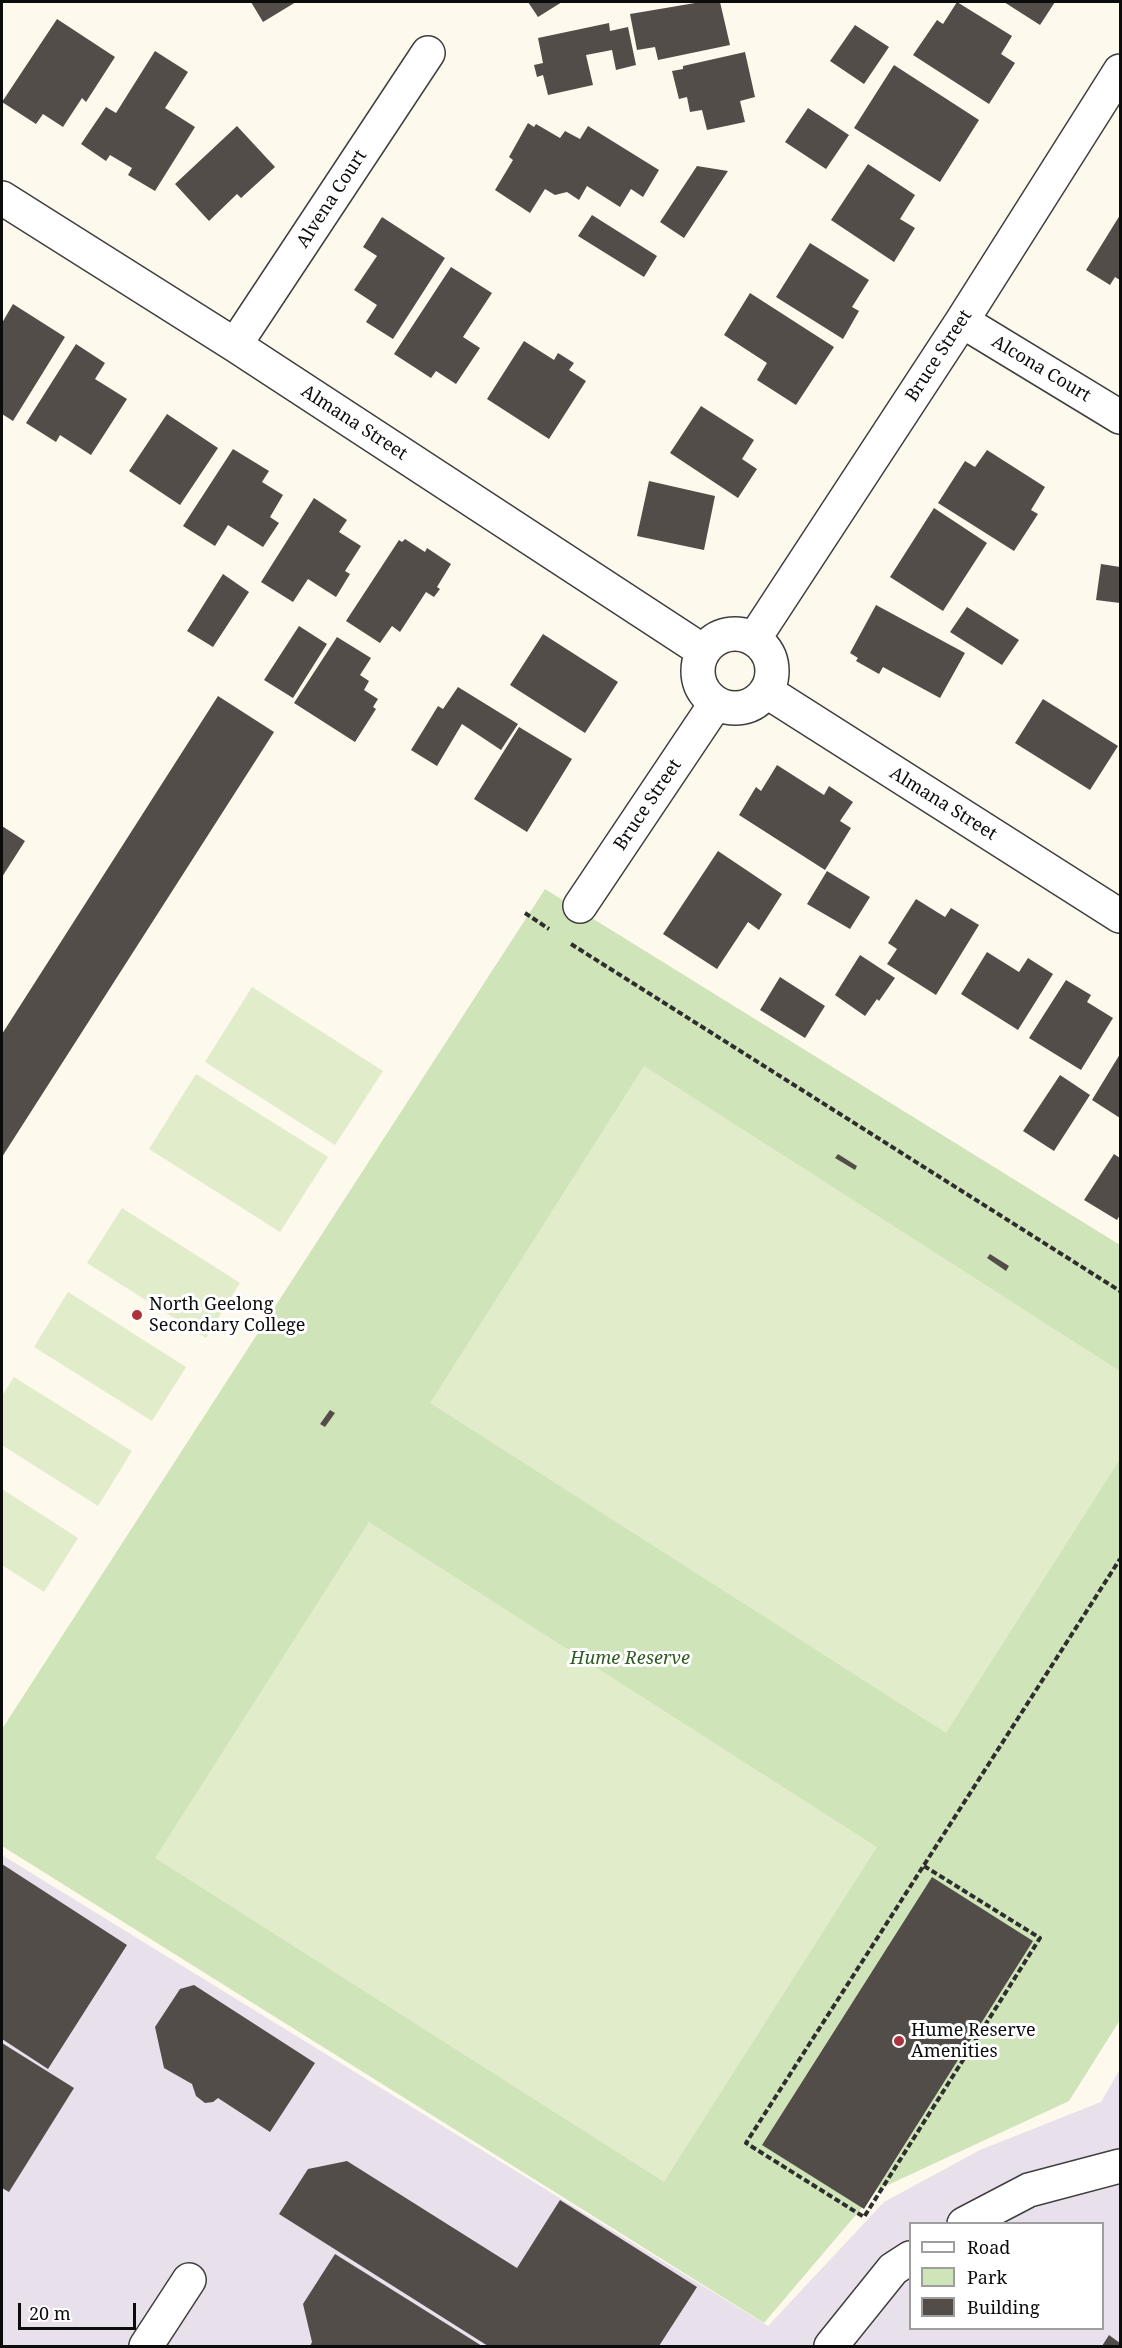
<!DOCTYPE html>
<style>
body{margin:0}
#map{position:relative;width:1122px;height:2348px;overflow:hidden;background:#fdf9ec;font-family:"Noto Serif",serif}
canvas{display:block}
.frame{position:absolute;inset:0;border:3px solid #0c0c0c;pointer-events:none}
.legend{position:absolute;left:909px;top:2222px;width:195px;height:108px;box-sizing:border-box;background:#fff;border:2px solid #9e9e9e;margin:0;padding:8px 10px;list-style:none;font-size:18px;color:#0c0c0c}
.legend li{display:flex;align-items:center;gap:12px;height:30px}
.legend b{width:30px;border:2px solid #9e9e9e}
.scale{position:absolute;left:18px;top:2303px;width:118px;height:27px;box-sizing:border-box;border:3px solid #0c0c0c;border-top:0;padding-left:8px;font-size:18px;line-height:21px;white-space:nowrap;color:#0c0c0c;-webkit-text-stroke:4px #fff;paint-order:stroke}
</style>
<div id="map">
<canvas width="1122" height="2348"></canvas>
<div class="frame"></div>
<ul class="legend">
<li><b style="height:8px;background:#fff"></b>Road</li>
<li><b style="height:16px;background:#d0e4b9"></b>Park</li>
<li><b style="height:16px;background:#534d49"></b>Building</li>
</ul>
<div class="scale">20 m</div>
</div>
<script>
const g = document.querySelector('canvas').getContext('2d');
g.lineJoin = 'round';
function fill(path, color) { g.fillStyle = color; g.fill(path, 'evenodd'); }
function strokePath(path, color, width, dash) { g.strokeStyle = color; g.lineWidth = width; g.lineCap = dash ? 'butt' : 'round'; g.setLineDash(dash || []); g.stroke(path); }
function drawText(font, color, halo, rows, align = 'center') {
  g.font = font + ' "Noto Serif",serif'; g.lineWidth = 6; g.setLineDash([]); g.textBaseline = 'middle'; g.strokeStyle = halo; g.fillStyle = color; for (const [text, x, y, turn = 0] of rows) {
    g.save(); g.translate(x, y); g.rotate((+turn || 0) * Math.PI / 180); g.textAlign = isNaN(turn) ? turn : align; if (halo) g.strokeText(text, 0, 0); g.fillText(text, 0, 0); g.restore();
  }
}
fill(new Path2D(`
 M2 1855 768 2326 884 2202 980 2150 1101 2102 1120 2069V2346H2ZM910 2224H1102V2328H910Z`), '#e8e0ea');
fill(new Path2D(`
 M545 889 1120 1245V2020L1069 2101 877 2190 764 2323 2 1846V1729Z`), '#d0e4b9');
fill(new Path2D(`
 M252 987 383 1071 335 1145 205 1062Z
 M644 1066 1120 1371V1459L946 1733 430 1403Z
 M196 1074 328 1157 280 1232 149 1149Z
 M122 1208 240 1283 206 1338 87 1263Z
 M68 1292 186 1367 152 1421 34 1347Z
 M14 1377 132 1451 98 1506 2 1445V1396Z
 M2 1489 78 1538 44 1592 2 1565Z
 M369 1522 877 1847 664 2182 155 1858Z`), '#e1ecca');
fill(new Path2D(`
 M251 2H296L263 22Z
 M528 2H562L538 17Z
 M701 2H720L730 45 658 60 655 47 637 50 630 14Z
 M957 2 1012 36 1001 54 1015 63 989 104 913 55 937 20 943 24Z
 M1004 2H1055L1040 25Z
 M57 19 115 57 86 102 82 98 63 127 43 114 36 124 2 102Z
 M609 23 610 31 628 27 636 65 616 70 612 50 586 55 593 85 548 95 543 75 537 77 534 65 543 63 538 38Z
 M855 25 889 47 864 84 830 61Z
 M155 51 188 72 165 108 195 127 155 191 128 175 132 168 110 155 106 161 81 144 106 107 116 113Z
 M745 52 755 97 740 101 745 122 707 130 702 110 690 112 687 97 679 99 672 71 683 69V66Z
 M894 65 979 120 940 182 854 128Z
 M808 108 849 135 826 169 785 142Z
 M528 123 534 127 536 124 560 138 565 131 580 139 588 126 659 170 643 197 631 189 620 207 587 186 579 200 567 192 555 195 545 189 530 213 495 190 513 160 509 157Z
 M237 126 275 167 241 198 237 194 209 221 175 184Z
 M868 164 915 195 900 219 915 228 894 262 831 220Z
 M697 166 728 171 684 238 660 222Z
 M592 215 657 256 644 277 578 236Z
 M1120 215V280L1115 277 1110 285 1086 270Z
 M382 217 445 258 393 339 366 322 377 305 354 290 377 256 363 247Z
 M810 243 869 280 852 307 859 311 843 339 776 297Z
 M451 267 492 293 463 337 480 348 456 384 436 371 431 378 394 354Z
 M750 293 834 347 796 405 757 380 767 363 724 335Z
 M13 304 65 337 13 421 2 414V323Z
 M524 341 554 360 558 353 574 363 569 370 586 381 549 439 487 399Z
 M76 344 105 363 95 379 127 399 91 455 60 435 56 442 26 423Z
 M701 406 754 440 742 459 757 469 738 498 670 453Z
 M167 414 218 448 180 505 129 471Z
 M233 449 269 471 262 482 283 495 270 517 279 523 263 547 228 525 215 546 183 526Z
 M987 450 1045 487 1031 510 1038 514 1014 551 938 503 965 461 975 467Z
 M649 481 715 496 704 550 637 536Z
 M314 498 347 520 339 532 361 546 345 571 350 574 336 597 308 579 293 602 261 582Z
 M934 508 987 543 943 611 890 577Z
 M405 539 425 552 427 548 451 564 437 587 440 589 434 597 426 592 400 632 392 626 380 643 346 621 399 540 402 542Z
 M1101 564 1120 567V603L1096 600Z
 M223 574 249 592 213 647 187 631Z
 M876 605 965 653 940 698 883 667 879 674 856 661 858 658 850 653Z
 M967 607 1019 640 1002 665 950 632Z
 M299 626 327 644 293 698 264 680Z
 M543 634 618 682 585 733 510 685Z
 M337 637 371 658 360 675 369 681 364 690 378 699 373 707 376 709 355 742 294 703Z
 M458 687 518 724 501 750 462 724 437 766 411 750 438 706 443 709Z
 M218 696 274 732 2 1157V1034Z
 M1043 699 1118 746 1090 790 1015 743Z
 M519 727 572 759 527 832 474 799Z
 M777 765 824 795 829 786 853 802 840 821 851 828 825 870 739 815 756 787 761 791Z
 M2 826 25 841 2 877Z
 M718 851 782 894 759 930 748 922 717 969 663 934Z
 M827 871 870 897 850 929 807 904Z
 M916 899 945 917 951 908 979 925 936 995 887 964 897 949 888 943Z
 M987 952 1019 972 1028 958 1053 974 1018 1030 961 994Z
 M860 955 895 978 879 1001 877 999 865 1016 835 995Z
 M780 977 825 1006 805 1038 760 1010Z
 M1066 980 1091 995 1087 1002 1113 1018 1081 1070 1029 1038Z
 M1120 1054V1118L1092 1100Z
 M1060 1075 1090 1095 1054 1151 1023 1131Z
 M838 1154 857 1166 855 1170 835 1158Z
 M1114 1154 1120 1158V1215L1117 1220 1084 1200Z
 M990 1254 1009 1266 1006 1271 987 1258Z
 M330 1410 335 1413 325 1427 320 1424Z
 M2 1864 127 1945 48 2069 2 2039Z
 M932 1877 1033 1941 864 2209 762 2145Z
 M194 1985 315 2063 270 2132 218 2098 213 2102 205 2103 196 2096 192 2084 164 2068 155 2027 180 1989Z
 M2 2043 74 2088 9 2192 2 2188Z
 M347 2161 517 2268 560 2200 697 2287 659 2346H488L279 2214 308 2169Z
 M335 2254 482 2346H310L312 2342 303 2304Z
 M1109 2335 1120 2343V2346H1102Z`), '#534d49');
const minor = new Path2D(`
 M2 198 235 345 703 651
 M962 321 1120 417
 M235 345 428 53
 M698 671a37 37 0 1 1 74 0a37 37 0 1 1-74 0Z
 M754 639 962 321 1120 71
 M766 691 1120 916
 M580 906 716 703
 M964 2224 1029 2190 1120 2166
 M146 2346 189 2280
 M831 2346 893 2269 910 2258`);
strokePath(minor, '#3f3f3f', 36);
strokePath(new Path2D(`
 M525 913 549 929
 M571 944 1120 1291
 M924 1866 1040 1938 864 2217 746 2143 1120 1559`), '#2e2e2e', 4, [6, 3]);
strokePath(minor, '#fff', 33);
for (const [x, y, r, color] of [
 [137,1315,6,"#ad323b"],
 [899,2041,6,"#ad323b"]
]) { const dot = new Path2D(); dot.arc(x, y, r, 0, 2 * Math.PI); g.fillStyle = color; g.fill(dot); strokePath(dot, '#fff', 2); }
drawText('18px', '#0c0c0c', '#fff', [
 ["Alvena Court",332,199,-57],
 ["Bruce Street",939,356,-57],
 ["Alcona Court",1041,369,31],
 ["Almana Street",354,423,33],
 ["Almana Street",943,804,32],
 ["Bruce Street",648,805,-56]
]);
drawText('18px', '#0c0c0c', '#fff', [
 ["North Geelong",149,1305],
 ["Secondary College",149,1326],
 ["Hume Reserve",911,2031],
 ["Amenities",911,2052]
], 'left');
drawText('italic 18px', '#305c23', '#fff', [
 ["Hume Reserve",630,1659]
]);
</script>
